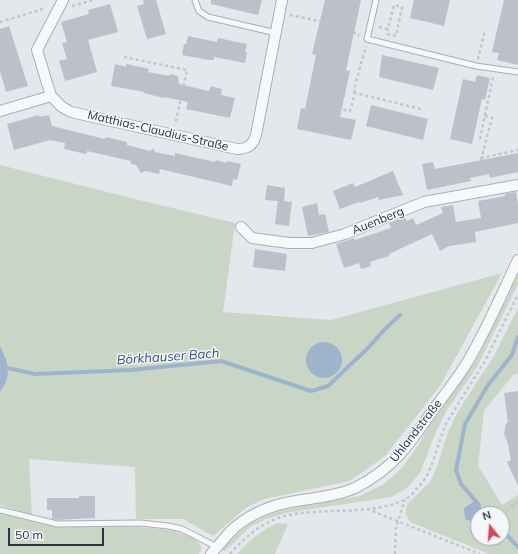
<!DOCTYPE html>
<meta charset="utf-8">
<style>
body{margin:0}
#map{position:relative;width:518px;height:554px;overflow:hidden;background:#e4e7ec;font-family:Mulish,sans-serif}
canvas{display:block}
.north{position:absolute;left:470px;top:506px;width:40px;height:40px;box-sizing:border-box;background:#f4f6f9;border:1px solid #a4a8b1;border-radius:50%;rotate:343deg;font-size:11px;font-weight:700;line-height:16px;text-align:center;color:#2b3445}
.north::after{content:'';display:block;margin:auto;width:14px;height:18px;background:#d1495b;clip-path:polygon(50% 0,100% 100%,50% 72%,0 100%)}
.scale{position:absolute;left:8px;top:528px;width:96px;height:18px;box-sizing:border-box;border:2px solid #2b3445;border-top:0;padding-left:5px;font-size:12px;line-height:14px;white-space:nowrap;color:#2b3445;-webkit-text-stroke:3px #f4f6f9;paint-order:stroke}
</style>
<div id="map">
<canvas width="518" height="554"></canvas>
<div class="north">N</div>
<div class="scale">50 m</div>
</div>
<script>
const g = document.querySelector('canvas').getContext('2d');
g.lineJoin = 'round';
function fill(path, color) { g.fillStyle = color; g.fill(path, 'evenodd'); }
function strokePath(path, color, width, dash) { g.strokeStyle = color; g.lineWidth = width; g.lineCap = dash ? 'butt' : 'round'; g.setLineDash(dash || []); g.stroke(path); }
function drawText(font, color, halo, rows, align = 'center') {
  g.font = font + ' Mulish,sans-serif'; g.lineWidth = 3; g.setLineDash([]); g.textBaseline = 'middle'; g.strokeStyle = halo; g.fillStyle = color; for (const [text, x, y, turn = 0] of rows) {
    g.save(); g.translate(x, y); g.rotate((+turn || 0) * Math.PI / 180); g.textAlign = isNaN(turn) ? turn : align; if (halo) g.strokeText(text, 0, 0); g.fillText(text, 0, 0); g.restore();
  }
}
fill(new Path2D(`
 M0 165 139 200 235 223 223 312 331 320 502 273 440 386 385 456 350 481 264 499 247 507 213 536 183 519H136L135 467 29 459 32 515 0 505V392L2 390 6 356 0 346Z
 M518 275V284L477 367 447 410 436 432 420 473 407 488 391 497 285 513 266 519 250 527 225 551 222 550 234 537 250 524 268 515 282 510 360 496 384 484 402 468 419 444 431 423 475 362Z
 M518 308V374L513 375 484 411 478 465 502 505 518 495V554H489L410 522 406 514V508L408 503 430 482 435 472 448 432 457 413 494 356ZM478 514H502V538H478Z
 M0 513C17 517 41 525 57 527 86 529 189 518 202 548L199 554H0Z
 M277 523 288 524 275 554H237C249 540 261 531 277 523Z`), '#c9d6c5');
fill(new Path2D(`
 M306 360a18 18 0 1 1 36 0a18 18 0 1 1-36 0Z
 M0 346C9 361 12 378 0 392Z
 M475 501 486 513 484 514H478V519L474 522 465 519 464 508Z`), '#9fb4cc');
strokePath(new Path2D(`
 M0 369 8 368 35 374 131 370 221 361 311 391 328 386 368 348 385 329 400 315
 M479 505 461 484 456 470 465 424 488 385 512 355 518 337
 M502 530 518 547`), '#9fb4cc', 4);
fill(new Path2D(`
 M143 0H156L166 34 147 39 137 6 144 4Z
 M211 0H262L258 15 211 4Z
 M325 0H361L346 70 350 71 340 117 356 120 351 140 297 129 301 108 305 109 316 55 312 54Z
 M414 0H450L444 26 410 18Z
 M504 0H518V65L497 60 499 53 492 52Z
 M110 4 118 32 88 40 97 72 65 81 59 61 67 59 62 43 67 42 61 22 89 14 88 10Z
 M9 26 28 86 6 92 0 71V29Z
 M188 36 217 42 218 38 247 44 245 52 247 53 245 63 214 57V60H209L182 55 184 44H186Z
 M382 55 439 68 433 90 379 77Z
 M115 64 126 67V64L149 69 148 72 169 76 170 74 178 76 179 84 209 91 211 86 222 89 221 95 235 98 230 118 186 109 188 102 165 97 164 98 143 93 144 92 111 86Z
 M477 75 490 78 485 100 482 99 472 144 450 139 463 79 475 82Z
 M371 105 428 119 423 140 366 126Z
 M39 115V117L49 115 52 126 105 139 106 137 127 142V145L150 151 153 148 155 152 175 156V153L215 162 216 160 226 163 227 161 241 164 237 180 233 179 232 186 160 169 159 174 145 171 141 173 136 165 131 164V161L87 151 86 154 64 149 65 143 50 140 14 150 7 124Z
 M518 153V172L490 178 489 174 470 178 471 181 427 190 422 164 433 162 435 169Z
 M393 171 403 195 379 200 378 197 360 203 359 202 340 209 333 191 353 183 355 187Z
 M267 185 285 188 284 201 292 202 289 226 275 224 278 201 265 200Z
 M516 192 518 205V223L475 232 476 242 449 246 440 251 432 234 389 254V256L370 262 371 266 361 269 359 263 344 268 336 244 354 238 355 240 391 228 389 223 405 217 407 221 413 218 416 225 443 213 441 207 453 205 456 222 481 218 478 201 505 196V194Z
 M317 203 319 215 325 214 329 232 308 236 302 207Z
 M255 249 287 254 285 271 253 267Z
 M518 391V486L507 462 511 460 508 444 504 434 506 423H508L504 393Z
 M79 496H95V518L57 520 52 519V510H47V498H79Z`), '#bbc0ca');
const service = new Path2D(`
 M195 0 199 11 208 17 276 33
 M376 0 367 39 476 66 518 72
 M0 510 57 524 141 523 168 526 182 529 217 547`);
const minor = new Path2D(`
 M63 0 37 50 51 96 62 107 71 112 237 149C248 149 253 145 256 135L282 0
 M0 111 51 96
 M241 227 252 238 289 243H312L345 234 424 202 518 185
 M211 554C217 547 223 540 229 533 244 517 268 506 290 502 312 498 334 497 355 488 393 469 410 444 433 410 445 394 458 378 468 361 487 329 502 293 518 260`);
strokePath(service, '#a9aeb7', 7);
strokePath(minor, '#a9aeb7', 12);
strokePath(new Path2D(`
 M72 6 93 0
 M290 15 348 27 359 36
 M0 22 46 8
 M379 27 388 29 394 5 402 7 396 36 387 34 388 29
 M124 57 187 70 175 125
 M478 59 485 30
 M355 93 354 89 366 46
 M308 103 350 111 355 93 421 109
 M480 139 493 77
 M481 158 518 150
 M481 160 492 118 485 116
 M367 509 480 554
 M506 510 518 502
 M230 554C244 538 260 524 281 517 319 506 368 517 404 500 410 498 417 488 421 484 434 469 438 440 447 422L486 359 518 294
 M395 554 396 527 405 500`), '#c2c5cb', 2.5, [3, 3]);
strokePath(service, '#f7f8fa', 5);
strokePath(minor, '#f7f8fa', 10);
drawText('12px', '#2b3445', '#f4f6f9', [
 ["Matthias-Claudius-Straße",158,131,13],
 ["Auenberg",378,221,-22],
 ["Uhlandstraße",416,431,-52]
]);
drawText('italic 13px', '#34527a', '#f4f6f9', [
 ["Börkhauser Bach",168,357,-4]
]);
</script>
